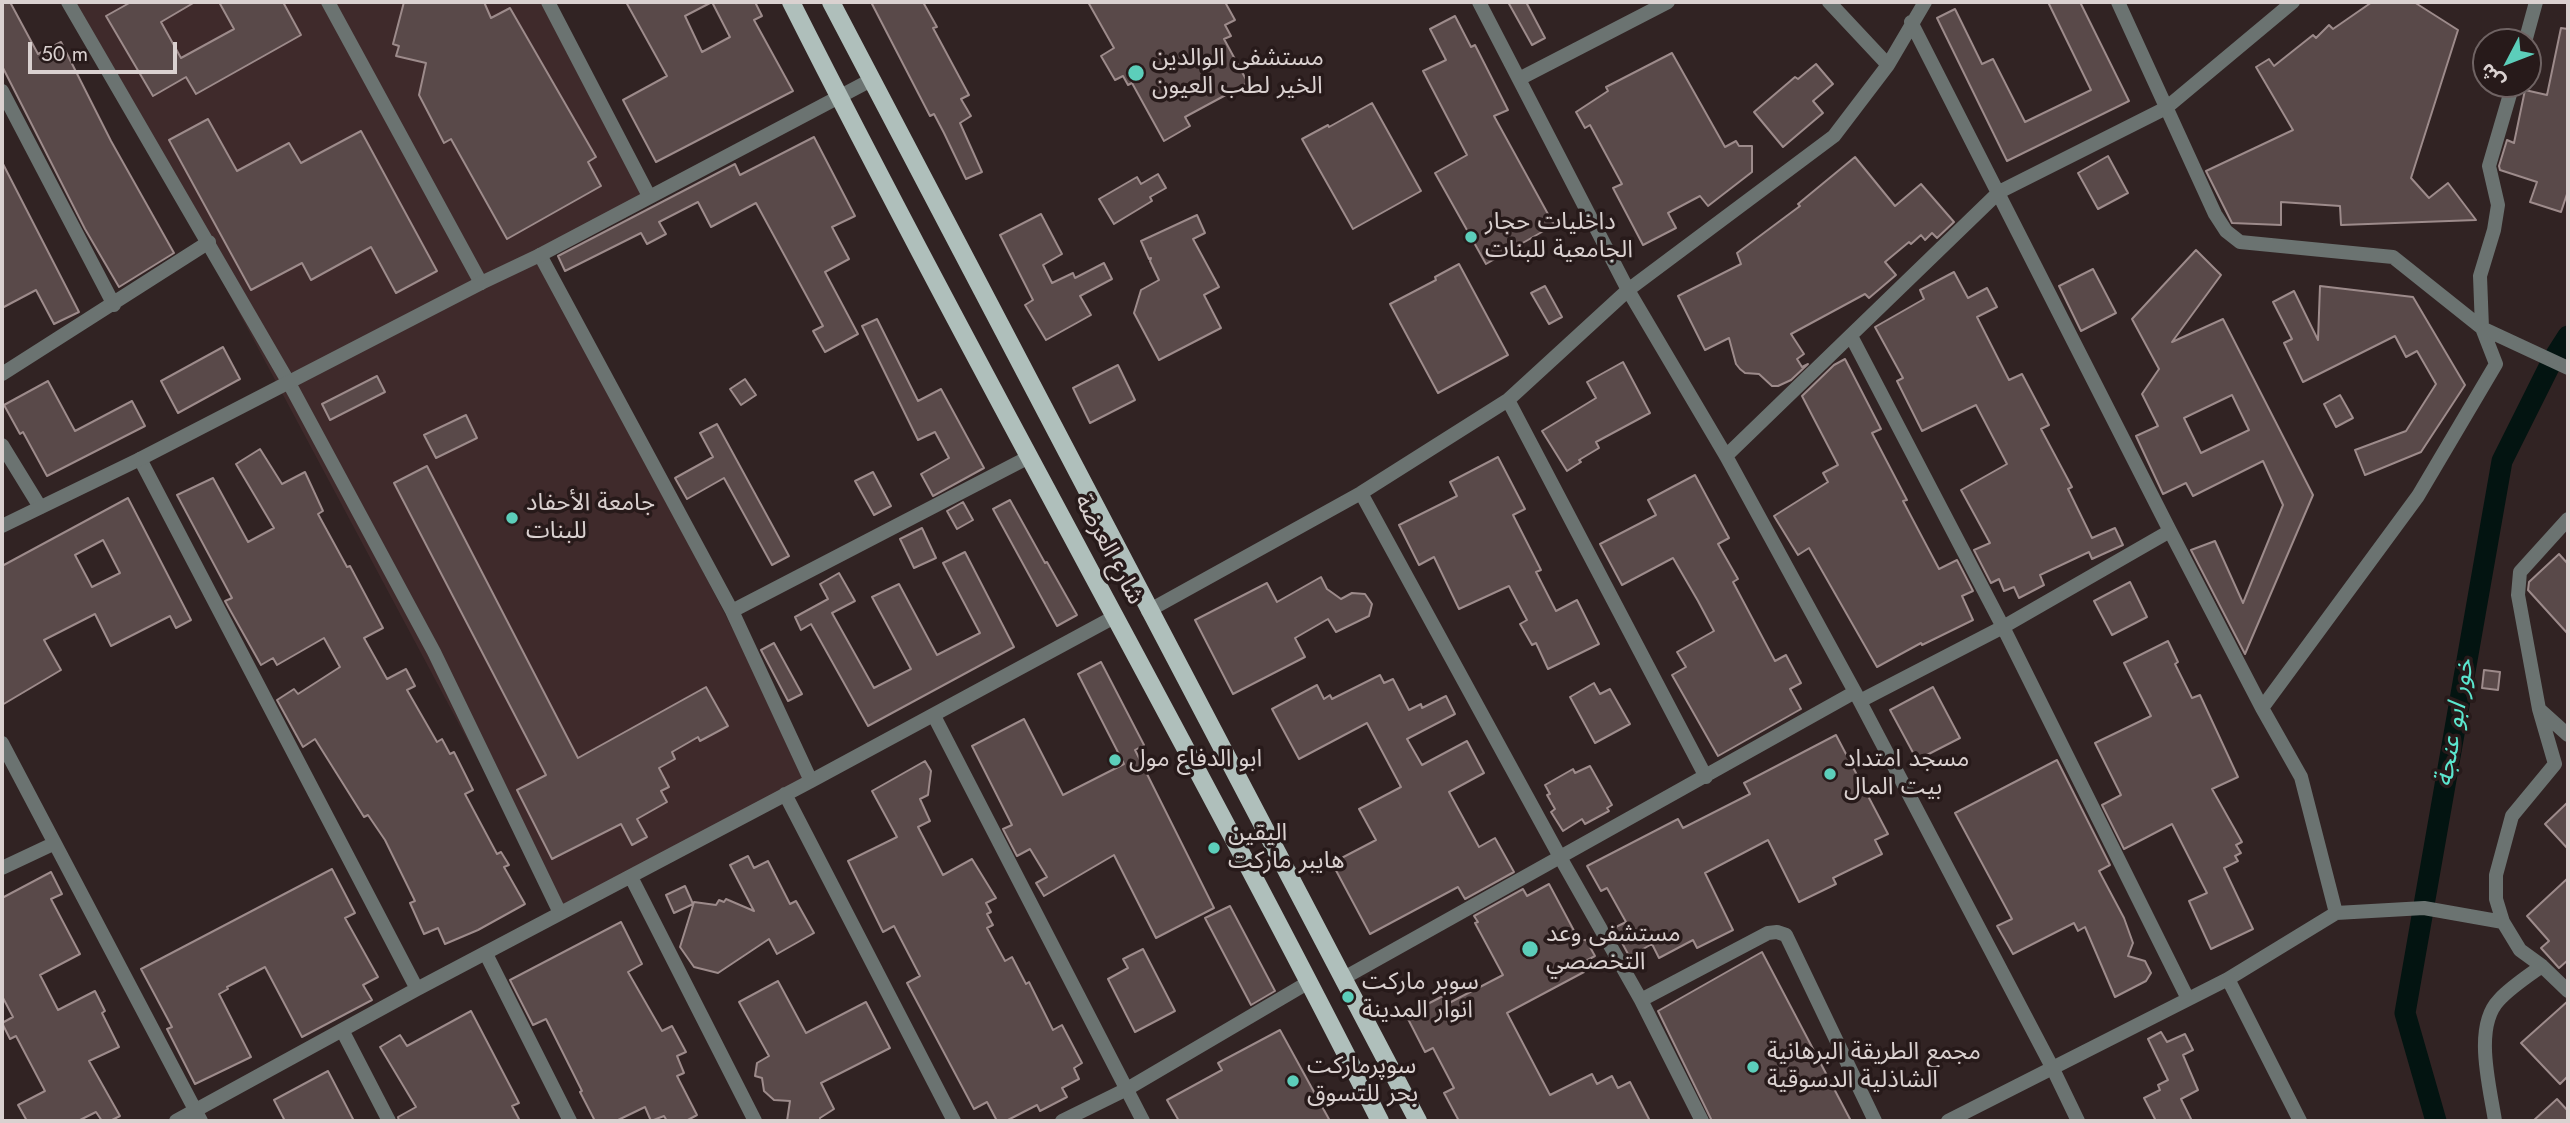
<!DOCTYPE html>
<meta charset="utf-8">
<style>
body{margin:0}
#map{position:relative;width:2570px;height:1123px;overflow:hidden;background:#312323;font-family:Jost,"Noto Sans Arabic",sans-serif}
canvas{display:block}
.frame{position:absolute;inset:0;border:4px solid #dad1d0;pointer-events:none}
.north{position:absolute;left:2472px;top:28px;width:70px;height:70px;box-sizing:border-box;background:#271a1a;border:2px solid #6f6363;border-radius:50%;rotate:228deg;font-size:19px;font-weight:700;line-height:28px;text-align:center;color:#dad1d0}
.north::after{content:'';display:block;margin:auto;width:24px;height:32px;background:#5cceba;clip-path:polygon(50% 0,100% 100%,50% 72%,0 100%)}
.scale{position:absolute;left:28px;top:42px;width:149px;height:32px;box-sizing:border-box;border:4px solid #dad1d0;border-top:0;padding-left:9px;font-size:21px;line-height:24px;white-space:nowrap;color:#dad1d0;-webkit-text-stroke:5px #271a1a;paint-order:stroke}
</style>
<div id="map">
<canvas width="2570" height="1123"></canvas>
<div class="frame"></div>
<div class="north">ش</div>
<div class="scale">50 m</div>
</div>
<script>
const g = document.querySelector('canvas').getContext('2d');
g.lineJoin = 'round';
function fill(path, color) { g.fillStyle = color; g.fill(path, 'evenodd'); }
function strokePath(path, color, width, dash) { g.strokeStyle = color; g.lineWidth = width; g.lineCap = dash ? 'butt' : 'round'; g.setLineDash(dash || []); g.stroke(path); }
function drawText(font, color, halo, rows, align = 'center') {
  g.font = font + ' Jost,"Noto Sans Arabic",sans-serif'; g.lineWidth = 7; g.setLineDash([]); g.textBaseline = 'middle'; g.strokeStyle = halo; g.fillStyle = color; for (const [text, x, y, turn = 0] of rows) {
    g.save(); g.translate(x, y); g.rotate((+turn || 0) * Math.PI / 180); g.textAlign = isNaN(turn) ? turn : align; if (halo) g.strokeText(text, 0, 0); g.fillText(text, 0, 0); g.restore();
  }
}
fill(new Path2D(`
 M73 2H547L649 196 540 255 811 781 560 913Z`), '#3f2a2b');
strokePath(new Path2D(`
 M2436 1121 2405 1013 2502 461 2552 361 2568 336`), '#031411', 21);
const building = new Path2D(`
 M2 2H10L38 54 61 42 111 141 174 253 119 287 85 229 2 66Z
 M131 2H195L161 22 181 58 234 29 219 2H283L301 35 196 94 186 77 153 96 106 16Z
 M404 2H484L491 18 510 8 596 157 588 162 601 186 507 239 451 139 444 143 419 95 426 63 396 56 399 46 393 44Z
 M626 2H755L762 16 754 20 793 91 656 162 623 100 667 76ZM712 2 730 37 702 52 685 16Z
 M871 2H923L937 27 933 28 969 95 961 99 971 116 960 123 982 172 966 179 944 133 934 114 930 116Z
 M1088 2H1225L1235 20 1225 25 1231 36 1224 39 1248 83 1185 117 1190 126 1164 141 1132 83 1128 85 1123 76 1115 80 1101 56 1114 48Z
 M1508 2H1526L1545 38 1532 45Z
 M2048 2H2080L2129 101 2007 161 1937 18 1955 9 1982 64 1993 59 2025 122 2091 90Z
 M2372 2H2414L2458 30 2411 178 2429 198 2448 183 2476 220 2341 225 2340 206 2281 202V225L2232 223 2206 171 2293 130 2256 67 2269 59 2274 66 2313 35 2316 38 2329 25 2333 29Z
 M1455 16 1471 47 1475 45 1508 110 1494 116 1554 225 1486 264 1435 173 1467 155 1423 71 1446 60 1430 29Z
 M2561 28 2568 29V191L2561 212 2530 202 2537 182 2500 170 2499 166 2507 140 2514 143 2525 90 2547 95Z
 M1672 53 1725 147 1736 141 1739 146H1752V172L1708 206 1700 196 1668 213 1676 228 1643 245 1613 188 1622 184 1590 125 1585 128 1576 112 1608 91 1606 87Z
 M1816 64 1833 84 1813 101 1823 113 1783 147 1754 112 1795 77 1798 79Z
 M1372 103 1421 191 1353 229 1302 139 1328 125 1329 127Z
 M208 119 237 171 289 143 301 163 361 131 437 271 396 293 371 247 311 280 302 263 251 290 169 140Z
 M814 137 855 216 832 227 849 259 825 272 858 334 825 352 813 331 823 326 756 203 711 227 698 202 659 222 666 234 647 244 641 233 565 271 558 256 735 164 740 175Z
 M2108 156 2128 193 2098 209 2078 173Z
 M1855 157 1895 206 1921 184 1954 222 1937 238 1932 233 1925 240 1921 235 1911 244 1909 242 1885 262 1896 275 1869 298 1865 294 1791 334 1804 354 1797 359 1802 367 1808 364 1791 380 1778 386H1772L1759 374 1745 373 1740 369 1736 364 1729 338 1705 350 1678 296 1741 264 1737 253 1800 206 1798 204Z
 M2 162 79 312 54 324 36 290 2 308Z
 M1158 174 1166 188 1150 197 1152 201 1114 224 1099 199 1137 177 1141 184Z
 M1041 214 1062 254 1043 265 1052 283 1073 273 1075 278 1104 263 1112 279 1080 296 1091 315 1046 340 1025 305 1033 300 1000 235Z
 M1197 215 1205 233 1193 239 1219 287 1204 295 1221 328 1159 360 1134 313 1141 290 1159 280 1150 261 1151 258 1149 259 1141 241Z
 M2196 250 2221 275 2172 342 2223 319 2313 495 2245 654 2191 550 2215 541 2243 603 2283 505 2263 461 2193 496 2186 483 2163 494 2136 436 2158 426 2142 394 2159 369 2132 319ZM2232 395 2249 430 2201 453 2184 418Z
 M1459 264 1508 355 1438 393 1390 304 1436 280 1435 277Z
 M2093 269 2116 313 2081 331 2059 286Z
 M1954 272 1968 298 1987 288 1997 307 1977 317 2009 380 2022 374 2049 425 2041 429 2072 487 2068 489 2092 538 2115 528 2123 545 2092 559 2089 552 2040 575 2044 585 2019 598 2014 587 2004 591 1999 579 1991 583 1974 550 1990 543 1961 490 2007 464 1976 405 1922 431 1897 381 1903 378 1875 327 1924 299 1920 290Z
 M1545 286 1562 317 1549 324 1531 293Z
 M2320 286 2413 297 2465 385 2421 452 2365 475 2355 450 2406 431 2436 384 2417 351 2406 357 2395 336 2303 382 2284 343 2292 339 2273 302 2294 291 2318 340Z
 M877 319 918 401 941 389 984 468 933 496 921 474 949 458 935 432 918 440 862 326Z
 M223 347 240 379 178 413 161 381Z
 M1845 359 1881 429 1872 433 1907 500 1903 501 1939 569 1957 560 1973 591 1962 596 1973 620 1922 645 1921 643 1877 667 1809 548 1798 555 1774 516 1828 482 1823 473 1838 465 1802 396 1834 365Z
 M1623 362 1650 413 1596 442 1599 448 1579 460 1581 462 1567 471 1542 431 1596 398 1587 382Z
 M1118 365 1135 400 1090 423 1073 388Z
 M377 376 385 392 330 420 322 404Z
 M745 379 756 395 741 405 730 389Z
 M48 381 75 431 132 401 145 426 47 476 23 432 20 434 4 405Z
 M2340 395 2353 418 2336 427 2324 404Z
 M466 415 477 438 436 458 424 435Z
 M717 424 789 556 772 565 724 478 687 499 675 478 713 457 700 433Z
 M260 449 282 484 305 472 323 511 318 514 347 567 350 566 383 628 364 638 387 679 406 669 415 686 407 690 437 742 442 739 450 754 454 752 473 790 465 794 497 854 501 852 509 865 504 867 525 904 478 930 445 944 438 928 424 934 410 903 415 901 385 840 368 815 364 817 315 739 303 747 277 700 294 689 298 694 340 667 324 638 277 665 273 658 261 665 225 601 232 598 177 495 213 478 248 542 274 528 236 464Z
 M1498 457 1525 509 1513 515 1541 570 1536 572 1556 611 1577 600 1599 644 1548 669 1536 643 1532 645 1520 624 1527 620 1509 586 1459 609 1434 557 1419 565 1399 525 1457 496 1450 482Z
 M427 466 578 758 706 687 728 726 700 741 698 737 672 752 675 759 659 768 669 787 661 791 667 802 637 819 647 837 632 845 621 824 552 859 517 790 546 775 394 483Z
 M873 472 891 506 874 515 855 481Z
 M1695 475 1729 538 1718 544 1738 579 1733 582 1775 661 1786 655 1801 683 1790 689 1801 709 1718 756 1672 675 1686 667 1677 652 1714 631 1698 601 1673 558 1622 585 1600 544 1656 515 1648 500Z
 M128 498 191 620 176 628 170 616 111 646 95 614 44 640 61 670 2 705V566ZM103 540 120 573 92 587 75 555Z
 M1010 500 1045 563 1047 562 1077 615 1057 626 993 509Z
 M963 502 973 520 957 529 947 511Z
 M922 528 936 558 914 568 900 539Z
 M965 552 1014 647 868 726 811 624 801 630 795 617 828 599 820 584 839 573 855 601 832 613 874 688 911 669 872 597 899 584 937 655 980 633 943 563Z
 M2559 554 2568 564V634L2528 590 2529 582Z
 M1321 577 1327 589 1341 599 1352 593 1365 594 1372 604 1369 616 1336 632 1328 619 1295 638 1305 657 1233 694 1195 620 1267 583 1277 602Z
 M2130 582 2147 617 2112 635 2094 601Z
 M2168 641 2178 662 2175 664 2192 698 2200 695 2238 777 2212 789 2242 842 2236 845 2241 853 2235 856 2238 861 2224 868 2253 929 2211 949 2189 901 2207 893 2172 824 2124 849 2102 805 2121 795 2095 743 2151 716 2124 663Z
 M774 643 802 694 788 701 761 650Z
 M1101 662 1144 745 1135 750 1214 908 1156 938 1114 855 1044 896 1036 883 1047 877 1030 849 1017 856 1003 829 1012 825 972 746 1024 719 1063 795 1124 764 1078 674Z
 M2484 670 2500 672 2498 690 2482 688Z
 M1380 675 1384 683 1393 679 1409 710 1421 704 1422 708 1446 696 1455 714 1407 739 1422 765 1467 741 1484 773 1449 792 1479 847 1495 838 1514 872 1465 899 1458 887 1370 934 1332 863 1376 840 1359 809 1401 787 1367 723 1299 759 1272 709 1317 685 1324 699 1330 695 1332 699Z
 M1594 683 1600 694 1610 689 1630 724 1595 743 1570 697Z
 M1933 687 1960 738 1917 760 1890 710Z
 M1836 735 1888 834 1875 840 1882 854 1833 878 1836 884 1799 902 1768 840 1705 873 1733 930 1697 948 1693 940 1659 958 1652 944 1634 954H1628L1614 928 1626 922 1607 888 1601 891 1587 866 1678 819 1683 828 1750 794 1744 783Z
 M2057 760 2110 865 2099 871 2124 918 2133 943 2128 956 2145 961 2151 973 2146 981 2115 997 2085 927 2078 931 2074 923 2013 954 1997 926 2012 919 1955 813Z
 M925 761 931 771 928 795 920 799 930 821 918 827 943 875 972 859 996 898 986 903 991 912 987 914 993 925 987 928 1005 961 1012 957 1026 984 1029 982 1053 1030 1062 1025 1082 1063 1074 1068 1079 1079 1062 1088 1067 1097 1040 1111 1037 1105 1006 1121H997L987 1102 974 1109 907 983 920 976 894 926 883 932 848 861 897 837 872 791Z
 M1590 766 1612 805 1607 808 1609 811 1585 824 1582 819 1563 831 1551 812 1555 809 1547 795 1550 794 1545 785 1573 769 1575 773Z
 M2568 802V849L2545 824Z
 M748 856 754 868 768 861 790 904 796 901 814 933 777 954 769 939 718 973 694 967 680 947 694 902 716 905 719 900 724 902 726 899 754 911 730 865Z
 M332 869 355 913 345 918 378 977 363 985 372 1000 302 1037 265 967 227 987 228 989 219 994 251 1057 195 1084 167 1029 172 1027 141 969Z
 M51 872 62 894 51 899 80 954 40 975 58 1010 95 991 105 1011 102 1013 119 1047 89 1061 120 1116 110 1121H102L96 1112 78 1121H27L18 1105 45 1091 16 1036 10 1039 2 1023 13 1017 2 996V898Z
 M2568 878V960L2559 968 2541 948 2549 941 2527 916Z
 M1549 884 1579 940H1586L1595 956 1580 964 1584 972 1507 1013 1550 1095 1592 1074 1597 1084 1612 1076 1618 1088 1630 1082 1650 1121H1459L1444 1093 1454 1088 1433 1048 1425 1052 1406 1015 1445 995 1449 1003 1503 975 1475 923 1478 922 1474 916 1523 889 1527 896Z
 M685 886 693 904 674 913 666 895Z
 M1230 906 1275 991 1251 1005 1205 918Z
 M621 922 642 964 628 972 662 1031 672 1026 686 1052 677 1056 684 1073 677 1076 697 1115 686 1121H667L664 1116 651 1121 645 1107 616 1121H595L580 1092 582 1091 546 1019 533 1025 510 980Z
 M1143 949 1175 1011 1135 1032 1108 979 1128 968 1123 959Z
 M1762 952 1851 1121H1712L1658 1011Z
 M778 981 806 1033 866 1002 890 1048 821 1083 834 1109 820 1118V1121H787L790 1101 774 1100 764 1091 762 1078 755 1076 757 1063 769 1056 739 1002Z
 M2568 1001V1076L2560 1084 2521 1043Z
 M471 1011 519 1103 512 1106 520 1121H399L398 1117 416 1107 380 1047 400 1035 407 1046Z
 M1280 1030 1330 1121H1179L1167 1100 1222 1070 1218 1063Z
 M2161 1032 2167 1042 2185 1034 2193 1050 2183 1055 2198 1090 2181 1099 2192 1121H2156L2144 1098 2160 1090 2158 1085 2168 1080 2148 1039Z
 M328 1071 354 1121H285L274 1100Z
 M2557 1099 2568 1111V1121H2533Z`);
fill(building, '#594949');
strokePath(building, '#9d8b8b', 2);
strokePath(new Path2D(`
 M68 2 289 383 434 652 560 913
 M328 2 481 283
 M548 2 649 196
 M1479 2 1628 290 1726 456 1855 692 2052 1067 2078 1121
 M1829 2 1888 65
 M2118 2 2215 214 2226 231 2240 242 2393 257 2482 328 2568 368
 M1911 22 2170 531 2262 708 2301 777 2336 913
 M2525 42 2536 2
 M1519 79 1668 2
 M2 91 114 305
 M540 255 732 611 811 781
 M1851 336 2003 627 2188 999
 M2 374 209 242
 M1508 400 1706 777
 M2 445 40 507
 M1726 456 1999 192 2166 108 2293 2
 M140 459 417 989
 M1361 493 1560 857 1641 1000 1702 1121
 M2568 519 2520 572 2518 595 2539 709 2555 764 2512 816 2496 875V899L2503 922 2520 950 2542 966 2568 991
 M732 611 1029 457
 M1148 611 1361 493 1508 400 1628 290 1834 136 1888 65 1925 2
 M1860 701 2003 627 2170 531
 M2262 708 2418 496 2496 364 2482 328 2480 276 2494 230 2498 205 2489 166 2513 84
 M2540 710 2568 735
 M934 716 1143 1121
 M2 743 201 1121
 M785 794 954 1121
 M2 868 53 844
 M631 877 755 1121
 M486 954 570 1121
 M1342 979 1855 692
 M2228 979 2300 1121
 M1641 1000 1768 933 1777 932 1786 935 1875 1121
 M342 1030 389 1121
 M176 1121 417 989 811 781 1116 616
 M1062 1121 1127 1089 1309 982
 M1948 1121 2228 979 2336 913 2424 908 2503 922
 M2495 1121C2490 1087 2473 1027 2499 1000 2511 987 2528 976 2542 966`), '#6b7371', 14);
strokePath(new Path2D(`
 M2 526 140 459 481 283 540 255 871 80`), '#6b7371', 14);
strokePath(new Path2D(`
 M791 2C981 379 1190 745 1380 1121
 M831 2 1418 1121`), '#afbfbb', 18);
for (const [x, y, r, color] of [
 [1136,73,9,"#5cceba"],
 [1471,237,7,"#5cceba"],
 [512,518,7,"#5cceba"],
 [1115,760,7,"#5cceba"],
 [1830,774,7,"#5cceba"],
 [1214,848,7,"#5cceba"],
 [1530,949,9,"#5cceba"],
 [1348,997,7,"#5cceba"],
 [1753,1067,7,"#5cceba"],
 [1293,1081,7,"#5cceba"]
]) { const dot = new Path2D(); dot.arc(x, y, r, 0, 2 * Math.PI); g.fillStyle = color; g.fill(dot); strokePath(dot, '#271a1a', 2.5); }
drawText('24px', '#dad1d0', '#271a1a', [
 ["مستشفى الوالدين",1152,59],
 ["الخير لطب العيون",1152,87],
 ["داخليات حجار",1485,223],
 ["الجامعية للبنات",1485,251],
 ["جامعة الأحفاد",526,504],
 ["للبنات",526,532],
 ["ابو الدفاع مول",1129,760],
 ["مسجد امتداد",1844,760],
 ["بيت المال",1844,788],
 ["اليقين",1228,834],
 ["هايبر ماركت",1228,862],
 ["مستشفى وعد",1546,935],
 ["التخصصي",1546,963],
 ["سوبر ماركت",1362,983],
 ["انوار المدينة",1362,1011],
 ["مجمع الطريقة البرهانية",1767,1053],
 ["الشاذلية الدسوقية",1767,1081],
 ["سوپرمارکت",1307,1067],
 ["بحر للتسوق",1307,1095]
], 'left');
drawText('24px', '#dad1d0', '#271a1a', [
 ["شارع العرضة",1108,550,62]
]);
drawText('italic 26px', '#5be7cf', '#271a1a', [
 ["خور ابو عنجة",2456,723,-80]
]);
</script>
